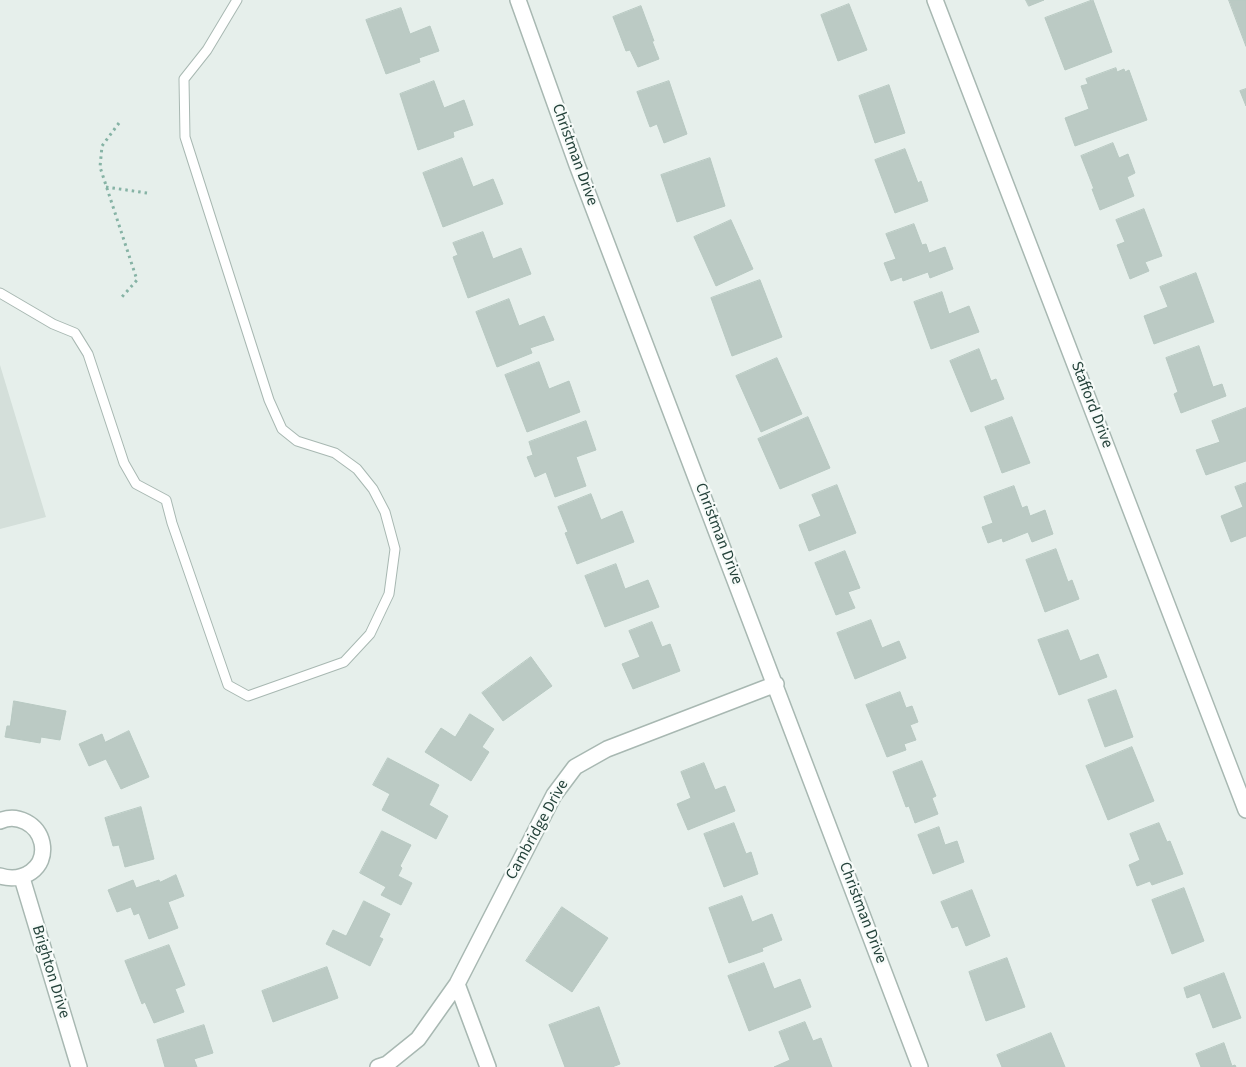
<!DOCTYPE html>
<style>
body{margin:0}
canvas{display:block;background:#e6efeb}
</style>
<canvas width="1246" height="1067"></canvas>
<script>
const g = document.querySelector('canvas').getContext('2d');
g.lineJoin = 'round';
function fill(path, color) { g.fillStyle = color; g.fill(path, 'evenodd'); }
function strokePath(path, color, width, dash) { g.strokeStyle = color; g.lineWidth = width; g.lineCap = dash ? 'butt' : 'round'; g.setLineDash(dash || []); g.stroke(path); }
function drawText(font, color, halo, rows, align = 'center') {
  g.font = font + ' "Source Sans 3",sans-serif'; g.lineWidth = 4.5; g.setLineDash([]); g.textBaseline = 'middle'; g.strokeStyle = halo; g.fillStyle = color; for (const [text, x, y, turn = 0] of rows) {
    g.save(); g.translate(x, y); g.rotate((+turn || 0) * Math.PI / 180); g.textAlign = isNaN(turn) ? turn : align; if (halo) g.strokeText(text, 0, 0); g.fillText(text, 0, 0); g.restore();
  }
}
fill(new Path2D(`
 M0 365 46 517 0 529Z`), '#d4dfda');
const building = new Path2D(`
 M1026 0H1044L1029 6Z
 M1093 0 1112 52 1065 70 1045 18Z
 M1229 0H1246V46Z
 M849 4 867 50 838 61 821 15Z
 M641 6 654 41H652L659 59 638 67 630 50 626 51 613 17Z
 M401 8 410 34 430 26 439 51 419 58 420 62 386 74 366 20Z
 M1116 68 1117 72 1124 69 1125 72 1129 70 1147 120 1075 146 1065 118 1089 109 1081 86 1088 84 1086 79Z
 M434 81 444 108 464 100 473 125 453 132 454 137 418 150 400 94Z
 M669 81 687 134 664 143 657 124 650 127 637 92Z
 M889 85 905 133 875 143 859 96Z
 M1246 89V106L1240 91Z
 M1113 143 1119 158 1128 154 1135 173 1127 177 1134 196 1100 210 1092 189H1094L1081 156Z
 M905 149 918 183 921 181 928 201 895 213 875 160Z
 M462 158 473 187 493 179 503 204 443 227 423 173Z
 M710 158 725 206 677 222 661 175Z
 M1144 209 1162 256 1145 262 1149 271 1130 279 1117 245 1125 242 1116 220Z
 M731 220 753 269 716 286 694 237Z
 M914 224 922 245 926 244 929 253 945 247 953 269 930 278 928 272 903 281 902 277 891 281 884 263 896 259 886 234Z
 M483 232 493 259 521 248 531 274 468 298 453 257 458 255 453 243Z
 M1196 273 1214 322 1154 344 1144 316 1168 307 1160 287Z
 M760 280 782 337 732 356 711 298Z
 M942 292 949 314 969 306 979 332 931 349 914 302Z
 M509 299 519 326 544 316 554 340 530 348 532 353 497 367 476 312Z
 M1199 346 1213 387 1222 384 1226 396 1181 413 1174 394 1178 392 1166 358Z
 M979 349 991 381 996 379 1004 399 971 412 950 361Z
 M777 358 802 414 761 432 736 376Z
 M539 362 549 389 569 381 580 412 527 432 505 375Z
 M1246 408V461L1206 475 1196 450 1220 442 1212 421Z
 M808 417 830 468 780 489 758 439Z
 M1012 417 1030 463 1002 473 985 427Z
 M586 421 596 450 576 457 586 486 555 497 546 472 535 477 527 457 533 455 529 442Z
 M1246 483V536L1231 542 1221 516 1243 507 1235 487Z
 M837 485 856 533 809 551 799 525 821 516 812 495Z
 M1014 486 1022 508 1027 506 1030 516 1045 510 1053 534 1032 542 1028 532 1003 542 1002 538 988 543 982 527 993 523 984 497Z
 M591 494 601 520 622 511 634 542 577 564 565 533 568 532 558 507Z
 M1056 549 1068 582 1072 580 1079 599 1045 612 1026 560Z
 M845 551 860 588 848 592 855 608 836 615 815 563Z
 M616 564 625 589 648 580 659 607 605 627 585 576Z
 M871 620 882 648 899 641 906 658 855 679 837 633Z
 M652 622 662 647 670 644 680 671 633 689 622 664 640 657 629 631Z
 M1068 630 1080 661 1098 654 1107 677 1059 695 1038 640Z
 M531 657 552 686 503 721 482 693Z
 M1116 690 1133 737 1105 747 1088 700Z
 M900 692 906 708 912 706 918 722 910 725 916 740 904 744 906 750 887 757 866 705Z
 M14 701 66 711 60 740 41 737 40 743 5 737 7 726H10Z
 M470 714 494 729 482 747 489 752 471 781 425 752 441 728 455 737Z
 M129 731 149 777 121 789 106 759 89 766 79 744 102 734 105 742Z
 M1132 747 1154 801 1108 820 1086 766Z
 M388 758 439 785 429 805 448 816 436 839 382 810 390 794 373 785Z
 M922 761 936 796 932 798 938 814 915 823 909 806 906 807 893 772Z
 M704 763 715 790 725 786 735 811 688 830 677 804 691 798 681 772Z
 M141 807 154 859 125 867 119 845 113 846 105 818Z
 M734 823 746 854 751 852 758 874 724 887 704 834Z
 M1159 823 1167 842 1170 841 1183 874 1152 885 1150 881 1137 886 1129 865 1140 860 1130 834Z
 M939 827 945 845 957 841 964 862 933 874 918 835Z
 M382 831 411 845 400 866 402 868 398 876 412 883 401 905 381 895 386 887 360 873Z
 M176 875 184 896 168 902 178 928 149 939 139 913 134 915 131 907 117 912 108 890 133 880 136 888 159 880 160 882Z
 M1184 888 1204 941 1172 954 1152 900Z
 M972 890 990 936 966 946 958 926 952 928 941 902Z
 M742 896 752 922 772 914 782 940 762 948 763 951 729 963 709 908Z
 M364 901 390 914 379 937 383 939 370 966 326 944 333 930 346 936Z
 M562 907 608 938 572 992 526 961Z
 M169 945 185 985 175 989 184 1012 154 1023 145 1002 142 1004 125 961Z
 M1007 958 1025 1007 986 1021 969 972Z
 M764 963 774 989 800 979 811 1007 749 1031 728 976Z
 M327 967 338 998 273 1022 262 991Z
 M1224 973 1241 1018 1213 1028 1200 993 1187 998 1184 988Z
 M599 1007 620 1064 612 1067H565L549 1025Z
 M805 1022 813 1041 821 1038 832 1067H774L790 1060 779 1032Z
 M204 1025 213 1053 194 1059 197 1067H165L157 1040Z
 M1051 1033 1065 1067H1002L997 1055Z
 M1224 1043 1232 1066 1235 1065 1236 1067H1201L1196 1054Z`);
fill(building, '#bbcac4');
strokePath(building, '#b8c9c2', 1);
const lane = new Path2D(`
 M0 293 53 324 75 333 88 354 124 463 136 484 166 500 172 523 228 685 248 696 344 662 370 634 389 594 395 549 385 512 373 489 357 469 335 453 297 441 282 429 269 400 185 137 184 79 207 50 237 0`);
const street = new Path2D(`
 M518 0 577 165 920 1067
 M935 0 1246 810
 M0 821C17 813 38 824 42 843 47 869 22 883 0 876
 M22 878 79 1067
 M457 984 488 1067
 M378 1067 387 1064 418 1039 457 984 554 795 575 767 607 749 776 684`);
strokePath(lane, '#a8b8b2', 11);
strokePath(street, '#a8b8b2', 18);
strokePath(new Path2D(`
 M119 123 102 146 100 167 137 280 121 298
 M106 187 147 193`), '#86b3a5', 3, [2.5, 4]);
strokePath(lane, '#fff', 9);
strokePath(street, '#fff', 15);
drawText('16px', '#24423a', '#f7fbf9', [
 ["Christman Drive",574,155,70],
 ["Stafford Drive",1091,405,69],
 ["Christman Drive",718,534,69],
 ["Cambridge Drive",538,830,-61],
 ["Christman Drive",862,913,69],
 ["Brighton Drive",50,972,73]
]);
</script>
